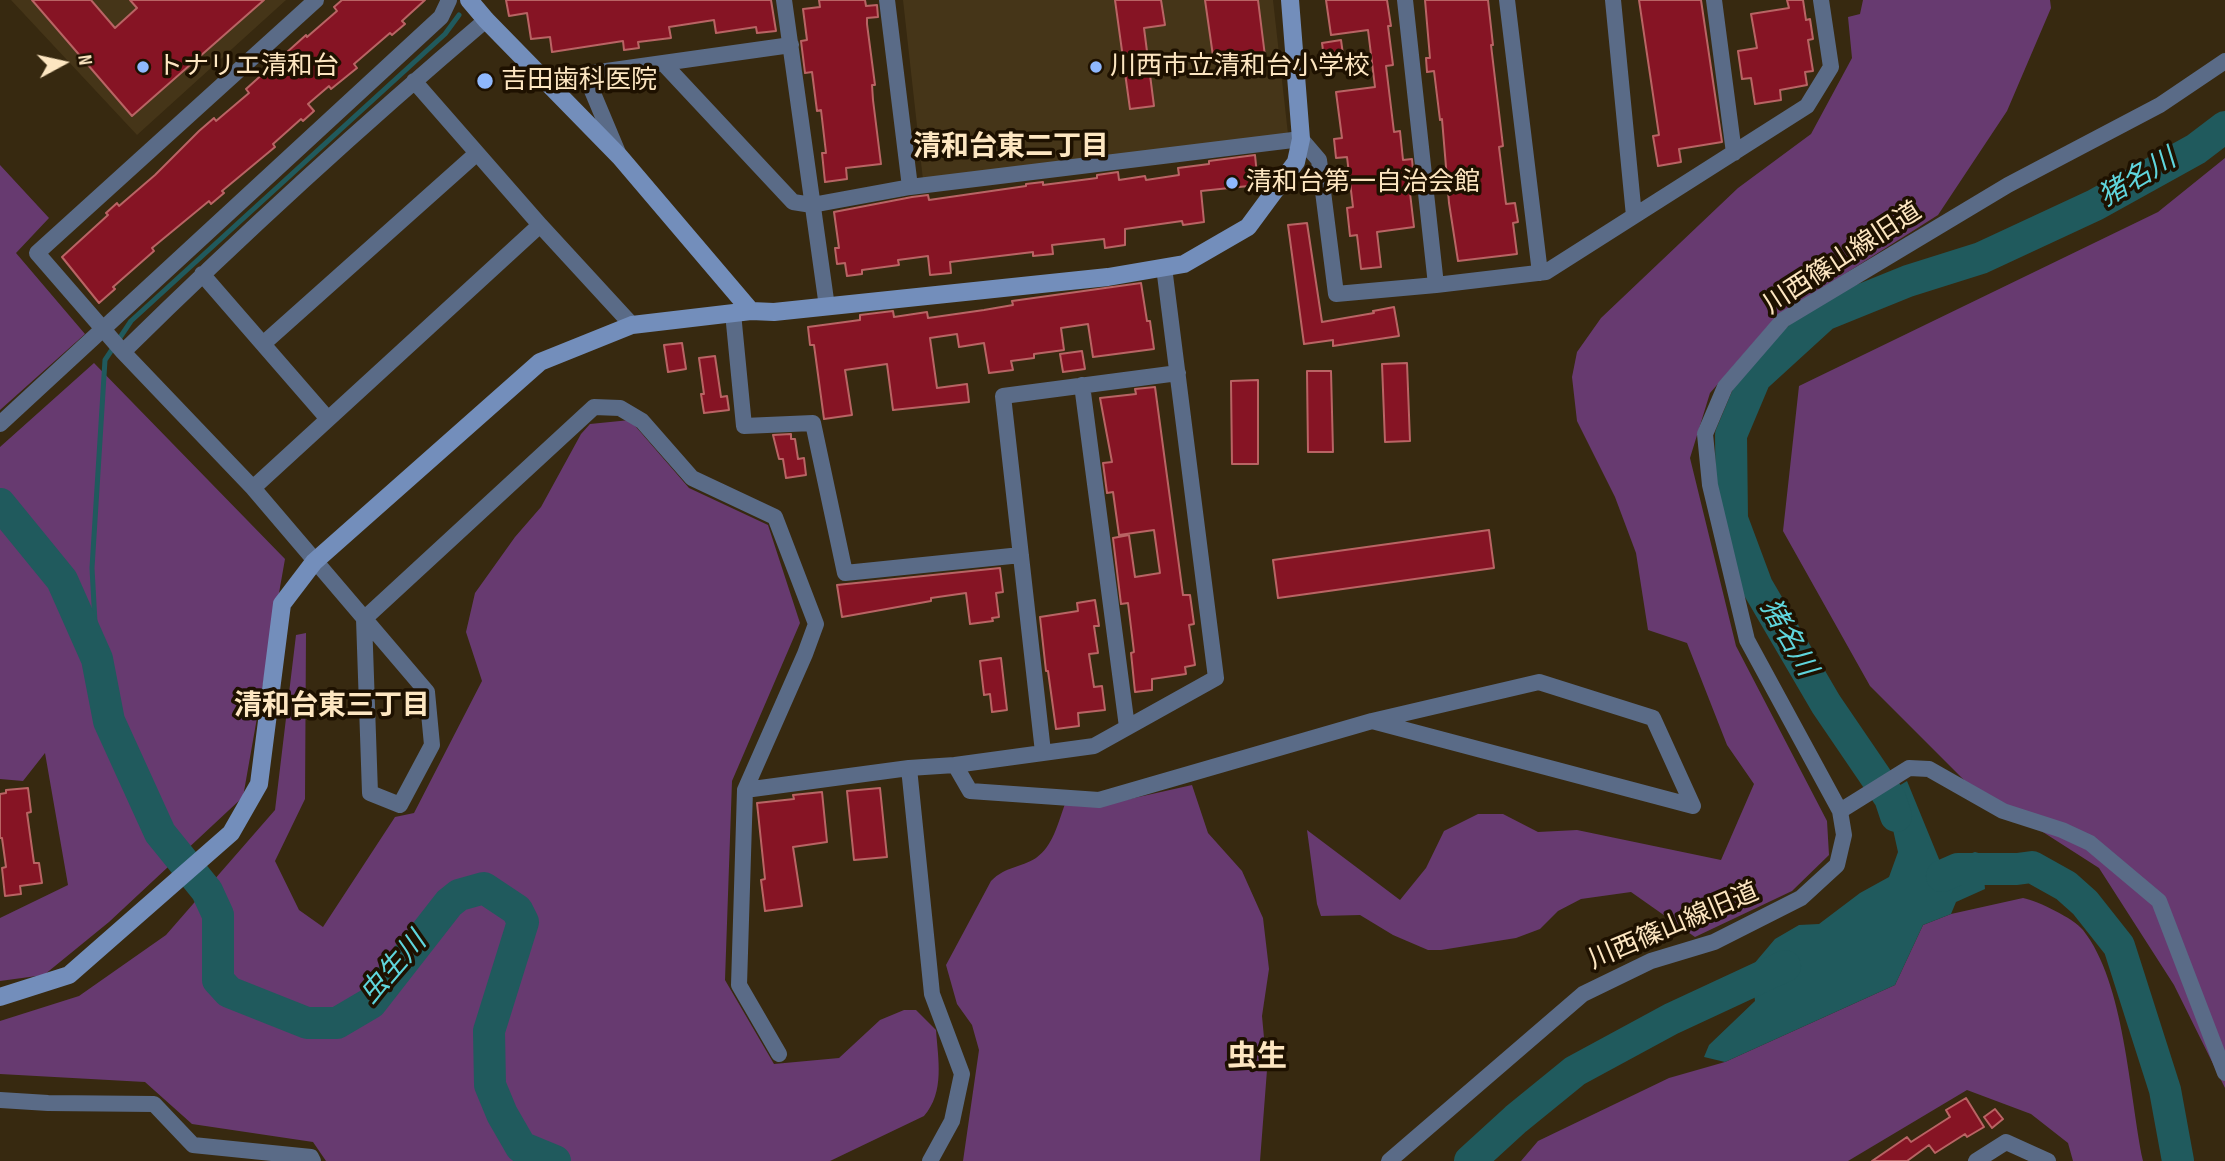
<!DOCTYPE html>
<meta charset="utf-8">
<style>
body{margin:0}
#map{position:relative;width:2225px;height:1161px;overflow:hidden;background:#372910;font-family:"Sofia Sans Condensed",sans-serif}
canvas{display:block}
.north{position:absolute;left:28px;top:28px;width:70px;height:70px;-webkit-text-stroke:5px #1e1100;paint-order:stroke;rotate:82deg;font-size:19px;font-weight:700;line-height:28px;text-align:center;color:#fde6c1}
.north::after{content:'';display:block;margin:auto;width:24px;height:32px;background:#fde6c1;clip-path:polygon(50% 0,100% 100%,50% 72%,0 100%)}
</style>
<div id="map">
<canvas width="2225" height="1161"></canvas>
<div class="north">N</div>
</div>
<script>
const g = document.querySelector('canvas').getContext('2d');
g.lineJoin = 'round';
function fill(path, color) { g.fillStyle = color; g.fill(path, 'evenodd'); }
function strokePath(path, color, width, dash) { g.strokeStyle = color; g.lineWidth = width; g.lineCap = dash ? 'butt' : 'round'; g.setLineDash(dash || []); g.stroke(path); }
function drawText(font, color, halo, rows, align = 'center') {
  g.font = font + ' "Sofia Sans Condensed","Noto Sans JP",sans-serif'; g.lineWidth = 7; g.setLineDash([]); g.textBaseline = 'middle'; g.strokeStyle = halo; g.fillStyle = color; for (const [text, x, y, turn = 0] of rows) {
    g.save(); g.translate(x, y); g.rotate((+turn || 0) * Math.PI / 180); g.textAlign = isNaN(turn) ? turn : align; if (halo) g.strokeText(text, 0, 0); g.fillText(text, 0, 0); g.restore();
  }
}
fill(new Path2D(`
 M11 0H286L137 135Z
 M903 0H1273L1288 134 923 180Z`), '#453518');
fill(new Path2D(`
 M1863 0H2050L2051 8 2007 111 1938 215 1775 318 1710 393 1690 458 1736 646 1827 821 1829 855 1792 891 1695 937 1631 892 1581 899 1558 911 1540 929 1516 938 1441 950H1428L1393 935 1360 915 1321 916 1317 904 1307 830 1400 900 1426 868 1444 831 1478 814H1503L1538 832 1577 830 1721 860 1754 784 1727 745 1687 643 1648 630 1636 553 1615 497 1577 421 1572 377 1577 352 1601 318 1738 188 1811 134 1852 58 1848 17 1860 14Z
 M2225 158V1088L2174 985 2099 868 1968 784 1870 686 1783 531 1799 386 2158 212Z
 M0 165 49 218 16 253 85 334 0 410Z
 M94 363 285 559 243 797 109 922 44 975 0 981V918L68 885 45 753 23 781 0 779V447Z
 M630 420 689 488 768 525 800 623 732 781 725 980 774 1064 839 1058 880 1020 904 1010H916L936 1030C938 1059 945 1092 924 1116L830 1161H326L313 1142 192 1124 145 1082 0 1074V1021L79 996 166 935 275 810 296 635 306 633 305 799 275 861 299 910 323 927 395 817 414 813 482 681 466 632 475 593 515 537 541 507 581 434 590 424Z
 M1192 785 1208 833 1242 871 1263 918 1269 969 1262 1016 1267 1070 1260 1161H963L979 1050 972 1025 957 1004 946 965 991 881C1006 866 1020 868 1036 858 1053 846 1058 823 1065 804L1103 805Z
 M2023 898C2038 901 2073 918 2083 930 2125 983 2129 1094 2143 1161H2073L2068 1143 2031 1114 1967 1090 1848 1161H1521L1538 1141 1669 1078 1725 1062 1895 985 1923 925 1951 914Z`), '#673a70');
fill(new Path2D(`
 M1907 781 1941 864 1975 852 1982 854 1985 889 1956 902 1951 914 1923 925 1895 985 1725 1062 1704 1057 1709 1045 1755 1001 1754 993 1742 978 1775 939 1799 925 1819 924 1860 893 1889 877 1898 852 1892 825 1882 796Z`), '#205a5d');
strokePath(new Path2D(`
 M97 659 92 568 105 360 131 321 445 34 459 15`), '#205a5d', 5);
strokePath(new Path2D(`
 M0 504 62 580 97 659 109 721 160 833 207 891 218 915V980L229 992 307 1023H337L371 1003 449 903 459 895 484 888 517 910 523 922 489 1031 490 1085 502 1114 521 1147 555 1161
 M1896 816 1890 798 1826 704 1757 586 1732 519 1731 435 1755 378 1824 315 1908 281 1981 258 2095 205 2196 149 2225 127
 M1942 876 1958 869H2017L2032 867 2066 886 2085 903 2119 946 2165 1090 2178 1161
 M1470 1161 1516 1119 1575 1071 1671 1019 1785 966`), '#205a5d', 32);
const building = new Path2D(`
 M32 0H91L115 28 137 8 130 0H264L132 116Z
 M342 0H425L402 21 405 24 392 35 390 33 354 64 357 68 331 89 329 86 308 104 314 111 303 121 301 119 273 144 275 147 222 191 224 193 211 204 209 201 152 248 154 251 113 287 115 289 99 303 62 257 108 215 106 213 117 203 119 206 155 175 199 131 214 118 216 121 249 93 246 89 306 35 307 37 337 11 334 7Z
 M506 0H771L776 31 757 33 756 27 716 33 714 20 669 27 671 38 638 42 639 48 624 50 623 41 552 52 550 37 531 39 527 13 509 16Z
 M819 0H865L866 6 877 5 878 17 867 18V24L875 85H872L873 100 881 164 846 168 847 179 825 182 822 153H826L821 110 817 111 812 72 805 73 801 41 807 40 803 9 820 7Z
 M1115 0H1161L1165 25 1144 28 1154 106 1130 109Z
 M1205 0H1258L1265 56 1214 63Z
 M1326 0H1387L1391 26H1388L1393 65 1386 66 1394 132 1400 131 1403 160 1412 159 1415 193H1410L1414 227 1377 232 1381 267 1361 269 1357 235 1350 236 1347 208 1353 207 1347 157 1336 158 1334 139 1342 138 1336 92 1375 87 1368 30 1331 35Z
 M1425 0H1488L1493 45H1491L1503 146 1499 147 1506 204 1515 203 1518 222 1513 223 1517 254 1458 261 1449 203 1442 119 1440 120 1434 71 1427 72 1426 58H1430Z
 M1639 0H1701L1722 142 1679 149 1681 162 1658 166 1653 136 1659 135Z
 M1787 0H1803L1806 20 1810 19 1813 39 1808 40 1813 71 1805 72 1807 85 1780 90 1781 100 1755 104 1751 78 1742 79 1738 51 1757 48 1751 14 1789 8Z
 M1341 40 1345 69 1326 72 1322 43Z
 M1255 155 1258 185 1201 191 1204 222 1183 225 1182 221 1125 229V245L1105 248 1104 239 1052 245 1053 254 1033 256V252L950 262 951 273 930 275 928 256 898 260 899 265 862 270V274L847 276 845 263 837 264 835 248H839L834 212 912 197 928 195 929 200 1026 186V184L1043 182V185L1097 178V175L1118 172 1119 180 1145 176 1146 180 1179 175 1178 168 1209 164V161Z
 M1307 223 1322 322 1374 313 1373 311 1394 307 1399 336 1333 346V340L1304 344 1288 225Z
 M1141 283 1147 321H1150L1154 349 1093 357 1088 324 1061 328 1064 350 1034 354V358L1011 361 1013 370 989 373 984 343 959 347 957 334 930 338 937 388 967 384 969 402 893 410 887 364 845 370 852 415 824 419 814 345H810L808 327 860 320V315L893 311 894 317 927 312 928 318 984 310 1013 305 1012 301Z
 M682 343 686 369 668 372 664 345Z
 M1082 351 1085 369 1063 372 1060 354Z
 M715 356 721 397 727 396 729 410 704 413 701 394H704L699 358Z
 M1407 363 1410 441 1385 442 1382 364Z
 M1307 371H1331L1333 452H1308Z
 M1258 380V464H1232L1231 381Z
 M1155 387 1183 595H1190L1194 624 1189 625 1195 665 1185 667 1186 674 1152 679V690L1135 692 1131 653 1134 652 1128 603 1121 604 1113 538 1129 535 1135 577 1160 573 1154 530 1119 535 1113 492 1107 493 1103 463 1112 462 1100 398 1136 394 1135 389Z
 M791 434V439H795L798 459 804 458 806 475 786 478 783 459H779L773 435Z
 M1489 530 1494 568 1278 598 1273 560Z
 M1000 568 1003 592 996 593 999 617 992 618 993 621 970 624 966 593 931 598V601L842 617 837 585Z
 M1095 600 1099 626H1094L1098 653 1089 654 1094 687 1102 686 1105 710 1078 713 1079 726 1056 729 1048 671H1046L1040 617 1078 611 1077 603Z
 M1001 658 1007 710 992 712 990 694 984 695 980 661Z
 M28 788 31 812 27 813 34 863H39L42 883 20 886 21 894 5 896 2 868 6 867 2 838H0V794L6 793V790Z
 M880 788 887 857 854 860 847 791Z
 M822 792 827 842 793 847 802 906 765 911 761 880 765 879 757 803 794 799 793 795Z
 M1966 1098 1984 1127 1967 1137 1965 1134 1935 1153 1929 1145 1907 1161H1872L1907 1137 1911 1142 1950 1117 1946 1110Z
 M1995 1109 2003 1119 1992 1128 1984 1117Z`);
fill(building, '#861424');
strokePath(building, '#b96464', 2);
strokePath(new Path2D(`
 M316 0 37 253 123 352 253 488 427 692 432 745 400 805 370 793 364 619 594 407 620 408 642 421 692 478 775 517 816 624 805 654 745 790 739 985 779 1054
 M784 0 827 307
 M887 0 910 187
 M1507 0 1540 273
 M1613 0 1634 216
 M1714 0 1734 153
 M663 63 793 202 812 205 910 187 1301 139 1319 160 1336 294 1436 285 1405 0
 M414 81 540 225
 M619 155 585 74 791 45
 M202 274 328 419
 M1436 285 1546 272 1807 106 1831 67 1821 0
 M733 313 744 426 813 423 845 573 1021 555
 M263 344 476 154
 M123 352C240 237 361 126 486 20
 M1082 385 1127 727
 M0 424 441 17 449 0
 M253 488 540 225 632 325
 M1043 752 1003 396 1178 373
 M955 765 1094 746 1216 678 1164 267
 M909 768 955 765 970 791 1099 800 1372 721 1693 806 1653 718 1539 682 1372 721
 M745 790 909 768 932 994 962 1074 952 1121 930 1161
 M1840 811 1909 768 1929 769 2003 811 2062 830 2090 843 2159 901 2225 1073
 M0 1100 48 1103 154 1104 193 1145 311 1157 313 1161
 M1389 1161 1583 994 1651 961 1714 942 1801 898 1837 865 1844 835 1840 811 1747 640 1710 485 1705 434 1725 387 1783 320 2008 185 2160 105 2225 61
 M1976 1161 2006 1142 2048 1161`), '#5a6b87', 16);
strokePath(new Path2D(`
 M469 0 486 20 620 157 751 311
 M0 997 69 975 231 833 259 784 282 604 314 562 540 362 632 325 751 311 774 312 1108 277 1184 264 1248 227 1296 162 1301 139 1290 0`), '#738ebb', 18);
for (const [x, y, r, color] of [
 [143,67,7,"#8fb8fd"],
 [1096,67,7,"#8fb8fd"],
 [485,81,9,"#8fb8fd"],
 [1232,183,7,"#8fb8fd"]
]) { const dot = new Path2D(); dot.arc(x, y, r, 0, 2 * Math.PI); g.fillStyle = color; g.fill(dot); strokePath(dot, '#1e1100', 2.5); }
drawText('26px', '#fde6c1', '#1e1100', [
 ["トナリエ清和台",157,67],
 ["川西市立清和台小学校",1110,67],
 ["吉田歯科医院",501,81],
 ["清和台第一自治会館",1246,183]
], 'left');
drawText('26px', '#fde6c1', '#1e1100', [
 ["川西篠山線旧道",1843,259,-33],
 ["川西篠山線旧道",1674,927,-23]
]);
drawText('bold 28px', '#fde6c1', '#1e1100', [
 ["清和台東二丁目",1011,148],
 ["清和台東三丁目",332,707]
]);
drawText('italic 28px', '#5fd5dc', '#1e1100', [
 ["猪名川",2138,179,-31],
 ["猪名川",1787,638,60],
 ["虫生川",394,969,-49]
]);
drawText('bold 30px', '#fde6c1', '#1e1100', [
 ["虫生",1257,1058]
]);
</script>
